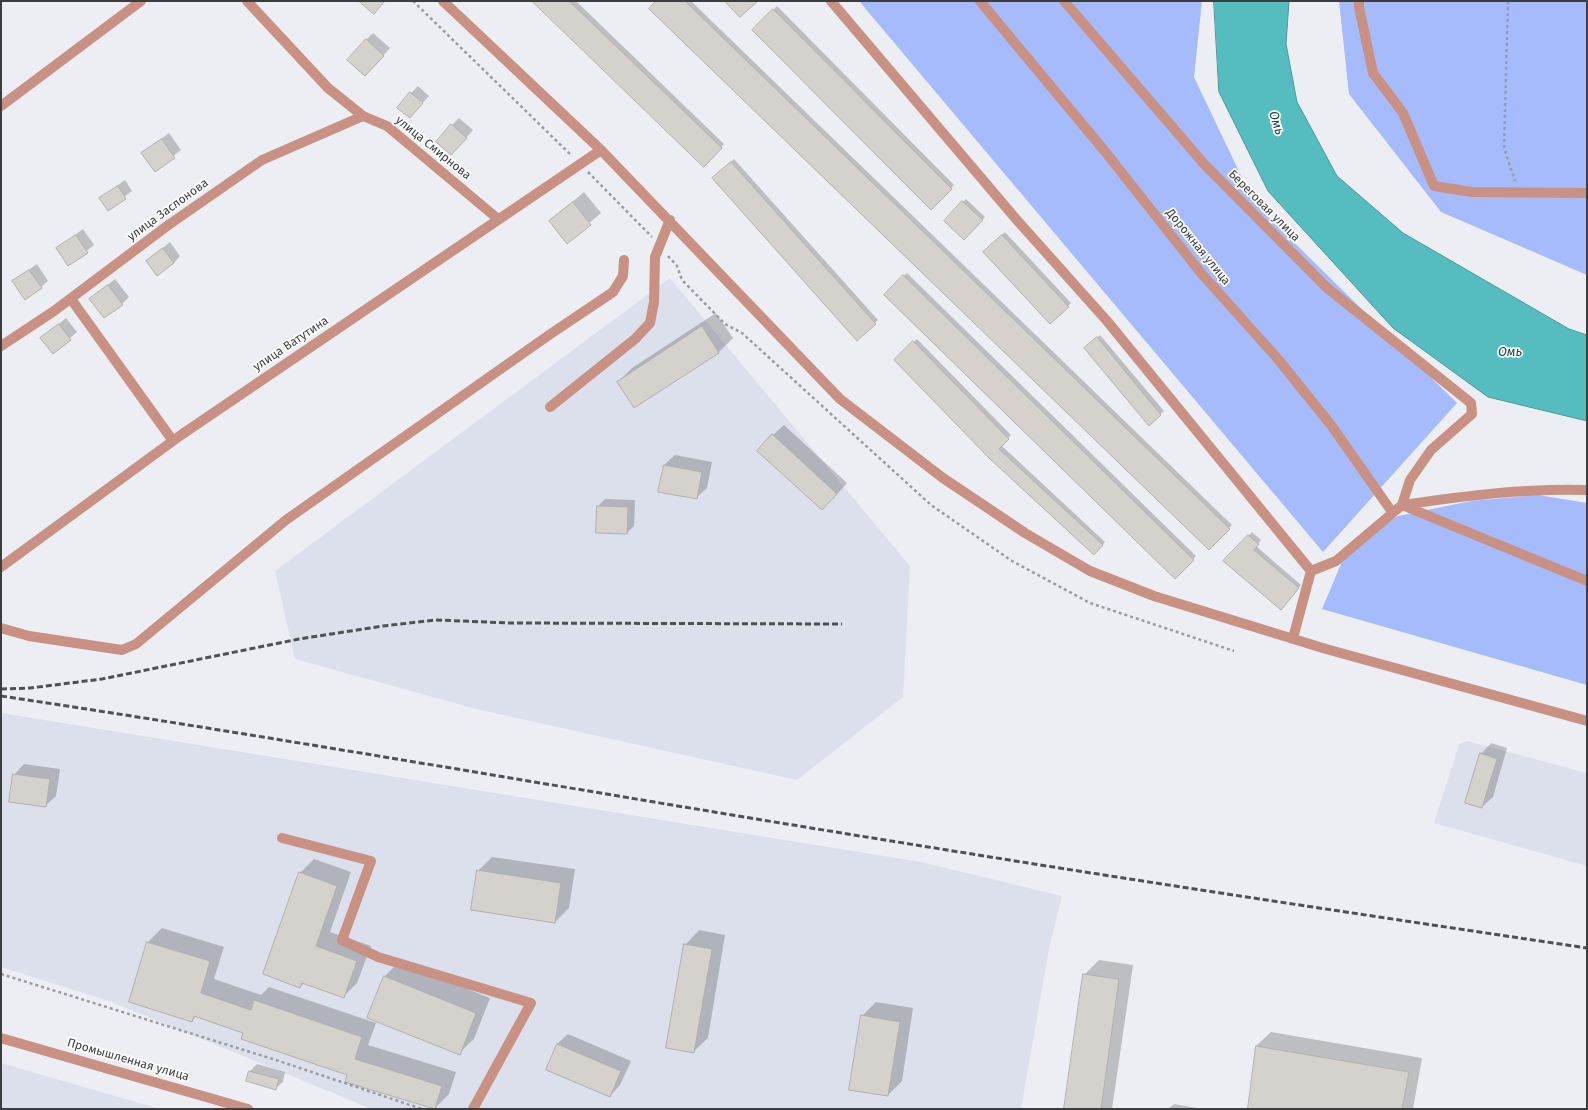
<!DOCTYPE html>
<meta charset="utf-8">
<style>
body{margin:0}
#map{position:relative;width:1588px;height:1110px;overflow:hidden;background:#eceef3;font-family:"Fira Sans",sans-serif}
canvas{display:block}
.frame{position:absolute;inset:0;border:2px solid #3c3d3f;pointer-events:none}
</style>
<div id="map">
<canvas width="1588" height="1110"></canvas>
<div class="frame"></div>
</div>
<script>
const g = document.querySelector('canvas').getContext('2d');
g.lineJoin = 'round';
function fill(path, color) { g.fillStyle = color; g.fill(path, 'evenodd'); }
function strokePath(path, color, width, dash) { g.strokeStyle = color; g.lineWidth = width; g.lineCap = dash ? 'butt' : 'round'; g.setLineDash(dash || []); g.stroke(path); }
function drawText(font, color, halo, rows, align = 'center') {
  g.font = font + ' "Fira Sans",sans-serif'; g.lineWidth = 3.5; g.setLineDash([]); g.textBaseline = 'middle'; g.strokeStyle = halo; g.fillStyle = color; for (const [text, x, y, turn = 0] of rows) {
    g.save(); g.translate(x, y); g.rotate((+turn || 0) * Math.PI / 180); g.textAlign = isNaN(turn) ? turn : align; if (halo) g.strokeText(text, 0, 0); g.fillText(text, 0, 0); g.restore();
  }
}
fill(new Path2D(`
 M670 278 910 566 903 697 797 780 476 709 295 659 275 571Z
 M1 713 921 862 1062 896 1049 949 1021 1109H372L109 1001 1 967Z
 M1467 741 1587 773V866L1434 823 1459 744Z
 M1 1063 160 1109H1Z`), '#dce0ec');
fill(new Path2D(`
 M859 1H1202L1194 77 1254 203 1457 403 1323 552Z
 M1339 1H1587V275L1441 212 1349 94Z
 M1538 495 1587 503V685L1322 609 1349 545 1398 516 1471 501Z`), '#a6bbfc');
const water = new Path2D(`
 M1214 1H1289L1286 44 1297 102 1337 176 1403 233 1569 329 1587 335V421L1488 397 1393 328 1268 191 1219 92Z`);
fill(water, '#55bdbf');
strokePath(water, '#4e9799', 1);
fill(new Path2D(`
 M533 1H576L724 144 704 166Z
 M658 1H691L1232 525 1209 549Z
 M777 6 954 185 931 209 754 30Z
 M373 33 390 48 372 68 366 40Z
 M418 86 429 96 416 110 411 93Z
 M459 118 473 130 458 147 452 125Z
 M169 133 181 150 155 170 143 153Z
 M734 159 878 320 857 339 716 175Z
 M125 180 132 191 108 209 100 198Z
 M584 192 601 213 567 242 550 221Z
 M966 199 985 217 964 239 945 221Z
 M83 229 94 245 69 265 57 249Z
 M1005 232 1071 303 1050 323 984 252Z
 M170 242 180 256 174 263 147 261Z
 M37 264 48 281 41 287 13 281Z
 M907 273 1196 556 1175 578 885 295Z
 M115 279 129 297 122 304 90 299Z
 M716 313 733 338 719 352 634 407 618 382 632 368Z
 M66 318 77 332 53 353 42 338Z
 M1100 335 1164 411 1149 424 1089 345Z
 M917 339 1011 435 1001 445 1105 542 1094 554 895 360Z
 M784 425 847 483 833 499 773 435Z
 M675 455 712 462 707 488 696 498 664 465Z
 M605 499 635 500 634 526 627 533 598 506Z
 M1252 532 1261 540 1256 546 1301 585 1284 606 1224 561Z
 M1491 743 1507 748 1493 797 1482 807 1481 754Z
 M24 764 60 769 56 796 45 806 14 775Z
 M492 857 575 869 569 908 555 922 478 871Z
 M314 859 351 872 330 932 371 946 357 983 343 997 304 983 300 987V873Z
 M162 928 224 947 214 979 261 995 269 987 376 1023 368 1045 456 1072 449 1094 435 1108 244 1032 196 1016 192 1021 130 1002 148 942Z
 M699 930 725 935 708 1038 693 1052 685 945Z
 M1099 960 1133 965 1112 1109H1065L1084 975Z
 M399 962 490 998 474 1039 459 1053 369 1017 385 976Z
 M876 1002 913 1008 902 1081 888 1095 862 1016Z
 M1271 1032 1422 1058 1413 1109H1249L1256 1046Z
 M568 1034 631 1061 620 1085 610 1096 557 1044Z
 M257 1064 285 1072 283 1082 276 1088 250 1071Z
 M1174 1104 1202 1109H1168Z`), '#0003');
const building = new Path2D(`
 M359 1H384V2L374 14Z
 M532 1H569L722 148 704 167Z
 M656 1H685L1230 529 1209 550 649 9Z
 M725 1H758L740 17Z
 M773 9 952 189 931 210 752 30Z
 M366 39 384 56 365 76 347 60Z
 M410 92 423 103 410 118 397 108Z
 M451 124 467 138 451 155 436 142Z
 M162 139 175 158 155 172 141 153Z
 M731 162 876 324 857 341 712 178Z
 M118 186 126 199 108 211 99 198Z
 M962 201 983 220 964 240 944 221Z
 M573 202 591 225 567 244 549 221Z
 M76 235 88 253 68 266 56 248Z
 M1002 235 1069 307 1050 324 983 252Z
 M163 248 174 263 157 276 146 261Z
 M29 270 42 288 25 300 12 281Z
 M903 275 1194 560 1175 579 884 295Z
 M108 285 123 305 104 318 89 299Z
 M59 324 71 340 53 354 40 338Z
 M702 326 719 353 634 408 617 382Z
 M1097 337 1161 415 1149 426 1084 348Z
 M913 341 1009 439 999 449 1103 545 1094 555 989 458 894 360Z
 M772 434 837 494 822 510 757 451Z
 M664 465 702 472 697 499 658 492Z
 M597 506 628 507 627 534 596 533Z
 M1248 535 1259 544 1254 550 1299 588 1281 610 1223 561Z
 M1480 753 1497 759 1482 808 1465 803Z
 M13 774 50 779 46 807 9 802Z
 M477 870 561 883 555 923 471 910Z
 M299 872 337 886 316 946 357 961 344 998 302 983 300 988 263 974Z
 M147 942 210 961 201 993 251 1010 254 1000 362 1037 355 1059 442 1086 435 1109 345 1082 347 1075 241 1039 243 1033 194 1016 192 1022 129 1002Z
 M684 944 712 949 694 1053 666 1048Z
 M1083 974 1119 979 1101 1109H1064Z
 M384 976 476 1013 460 1055 367 1018Z
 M861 1015 900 1022 888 1096 849 1090Z
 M557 1044 621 1071 610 1097 546 1070Z
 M1256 1046 1409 1072 1402 1109H1248Z
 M249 1071 279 1079 276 1090 246 1081Z`);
fill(building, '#d5d2ce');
strokePath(building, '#b3b0ac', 1);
strokePath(new Path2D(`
 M413 1 572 156
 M1508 1 1504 148 1515 181
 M588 172 652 237
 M668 256 677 266 682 280 725 324 742 333 931 505 1012 561 1090 603 1234 651
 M1 974 279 1061 422 1109`), '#9b9ca0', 2.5, [3, 3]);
strokePath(new Path2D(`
 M247 1 328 88 363 116 387 126 498 219
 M443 1 601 150 840 399 943 478 1025 533 1090 571 1154 596 1326 649 1587 721
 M831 1 1016 219 1107 321 1311 571 1293 638
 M980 1 1103 149 1201 273 1277 358 1331 425 1392 512
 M1064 1 1205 165 1326 287 1471 403 1472 414 1431 450 1410 480 1402 505 1336 561 1311 571
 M1359 1V7L1373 73 1403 113 1434 186 1472 192 1587 193
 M1 106 141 1
 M71 299 173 441
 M1 346 54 311 167 226 262 160 363 116
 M550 407 635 339 650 323 654 302 655 257 670 220
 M1402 505 1587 581
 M1402 505C1464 496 1524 488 1587 490
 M1 567 181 435 601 150
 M1 628 29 636 122 650 136 644 286 520 549 335 613 292 623 276 624 260
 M282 838 371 861 342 940 378 957 531 1003 473 1109
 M1 1038 248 1109`), '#c89184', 10);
strokePath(new Path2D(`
 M1 689 30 688 102 679 299 639 383 626 436 620 510 623 842 624
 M1 696C315 743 627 799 941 849 1156 884 1372 916 1587 948`), '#4f5052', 3, [6, 3]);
drawText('12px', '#3c3d3f', '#fff', [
 ["улица Смирнова",433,148,39],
 ["Береговая улица",1264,206,45],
 ["улица Заслонова",168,210,-36],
 ["Дорожная улица",1198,247,51],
 ["улица Ватутина",291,344,-34],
 ["Промышленная улица",128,1060,16]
]);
drawText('italic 13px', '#164546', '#fff', [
 ["Омь",1276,123,73],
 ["Омь",1510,352]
]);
</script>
